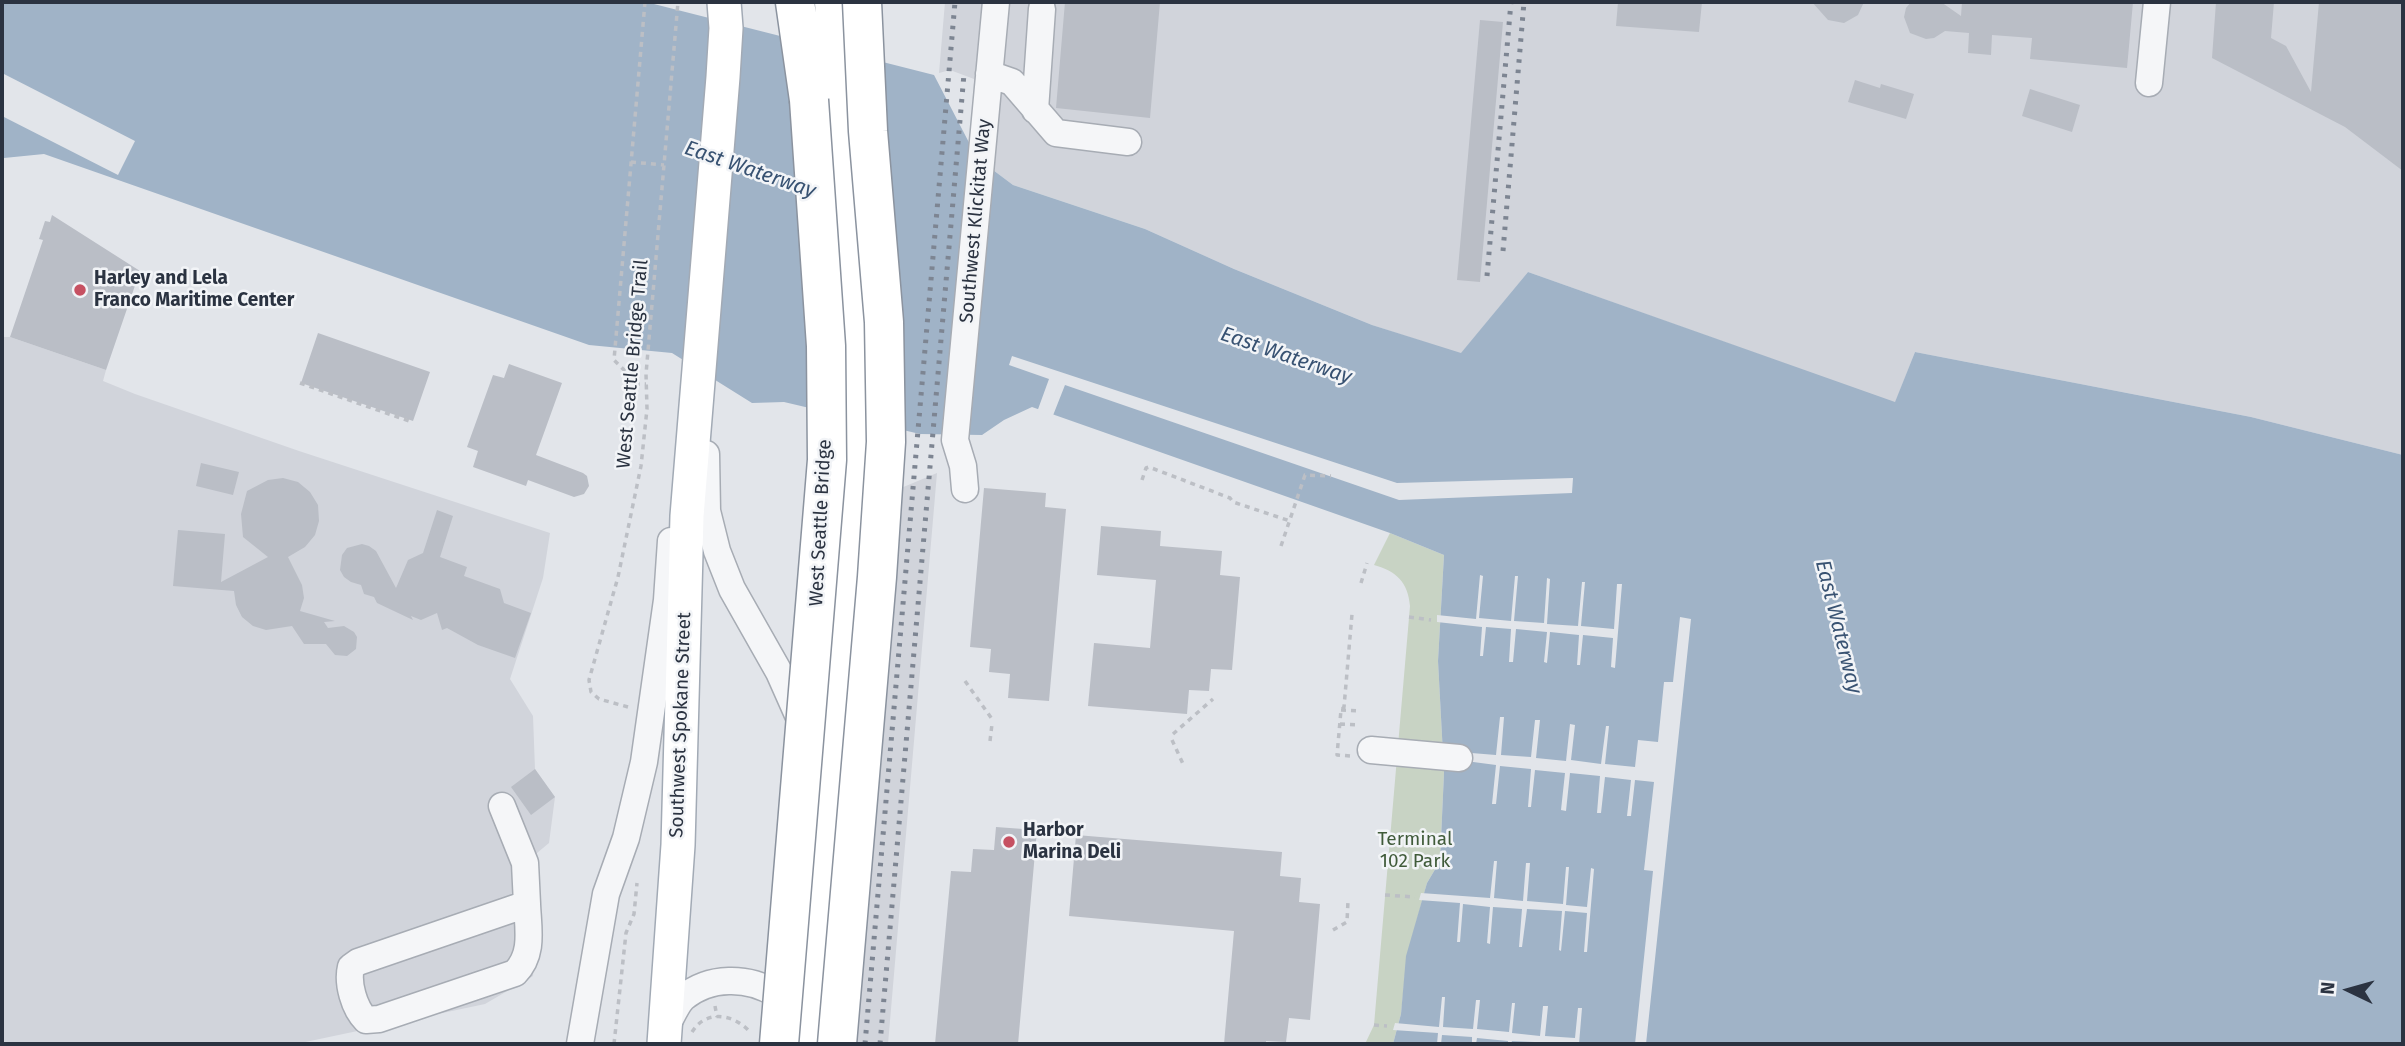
<!DOCTYPE html>
<style>
body{margin:0}
#map{position:relative;width:2405px;height:1046px;overflow:hidden;background:#e2e5ea;font-family:"Fira Sans",sans-serif}
canvas{display:block}
.frame{position:absolute;inset:0;border:4px solid #2b3341;pointer-events:none}
.north{position:absolute;left:2314px;top:955px;width:70px;height:70px;-webkit-text-stroke:5px #f2f4f7;paint-order:stroke;rotate:275deg;font-size:19px;font-weight:700;line-height:28px;text-align:center;color:#2b3341}
.north::after{content:'';display:block;margin:auto;width:24px;height:32px;background:#2b3341;clip-path:polygon(50% 0,100% 100%,50% 72%,0 100%)}
</style>
<div id="map">
<canvas width="2405" height="1046"></canvas>
<div class="frame"></div>
<div class="north">N</div>
</div>
<script>
const g = document.querySelector('canvas').getContext('2d');
g.lineJoin = 'round';
function fill(path, color) { g.fillStyle = color; g.fill(path, 'evenodd'); }
function strokePath(path, color, width, dash) { g.strokeStyle = color; g.lineWidth = width; g.lineCap = dash ? 'butt' : 'round'; g.setLineDash(dash || []); g.stroke(path); }
function drawText(font, color, halo, rows, align = 'center') {
  g.font = font + ' "Fira Sans",sans-serif'; g.lineWidth = 5; g.setLineDash([]); g.textBaseline = 'middle'; g.strokeStyle = halo; g.fillStyle = color; for (const [text, x, y, turn = 0] of rows) {
    g.save(); g.translate(x, y); g.rotate((+turn || 0) * Math.PI / 180); g.textAlign = isNaN(turn) ? turn : align; if (halo) g.strokeText(text, 0, 0); g.fillText(text, 0, 0); g.restore();
  }
}
fill(new Path2D(`
 M945 2H2403V455L2251 417 1915 352 1895 403 1528 272 1461 354 1372 325 1234 269 1145 229 1013 185 977 158 972 148 974 79 950 70 939 73Z
 M2 337H10L106 370 103 381 135 394 299 451 550 533 543 578 510 679 533 716 535 769 555 797 549 843 525 863 538 887 533 976 485 1004 296 1044H2Z
 M937 473 888 1044H852L901 488Z`), '#d1d4db');
fill(new Path2D(`
 M1390 533 1444 555 1438 661 1444 773 1440 861 1427 883 1407 956 1401 1014 1393 1044H1365L1374 1025 1410 606C1408 582 1396 571 1374 565Z`), '#c8d3c4');
fill(new Path2D(`
 M2 2H646L934 75 977 158 1013 185 1145 229 1234 269 1372 325 1461 353 1528 272 1895 402 1915 352 2251 417 2403 455V1044H1393L1401 1014 1406 956 1427 883 1440 861 1444 773 1438 661 1444 555 1390 533 1032 407 1004 420 982 435 920 434 784 402 752 403 672 353 589 345 44 154 4 158 2 160Z`), '#a0b3c7');
fill(new Path2D(`
 M2 73 135 141 118 175 2 116Z
 M1012 356 1397 483 1573 478 1572 493 1399 500 1065 385 1052 418 1037 412 1049 379 1009 365Z
 M1480 575 1483 576 1479 618 1511 621 1515 576H1518L1514 621 1544 623 1547 578 1550 579 1547 624 1578 626 1582 582H1585L1581 626 1614 629 1617 584H1622L1615 668 1611 667 1613 638 1583 635 1580 665H1577L1579 635 1550 632 1547 663 1544 662 1547 632 1516 629 1513 662H1509L1511 629 1486 627 1483 656H1480L1482 627 1437 622V615L1476 619Z
 M1680 617 1691 619 1646 1044H1635L1653 871 1644 870 1654 782 1635 780 1631 816H1627L1631 780 1605 777 1601 813H1597L1600 776 1570 773 1566 811 1561 810 1565 773 1535 770 1531 807H1528L1531 769 1500 766 1496 804H1492L1496 765 1458 760 1459 752 1496 755 1500 717H1504L1501 755 1531 757 1535 720H1540L1536 758 1566 761 1570 724 1575 725 1571 760 1601 764 1606 726H1609L1605 764 1635 767 1638 740 1658 742 1664 682H1673Z
 M1494 861H1497L1494 898 1523 901 1526 863H1530L1527 901 1563 904 1566 867H1569L1566 905 1587 907 1591 868 1594 869 1587 952H1584L1587 913 1565 911 1561 951 1559 950 1562 911 1527 909 1522 947H1519L1522 909 1493 907 1490 944 1487 943 1490 907 1463 904 1460 942H1457L1460 903 1419 900 1421 893 1490 898Z
 M1442 997H1445L1443 1027 1473 1029 1476 1000H1480L1477 1029 1509 1032 1512 1003H1515L1512 1033 1540 1036 1543 1006H1548L1545 1036 1575 1038 1578 1008H1582L1579 1044 1512 1041 1511 1044H1508V1041L1477 1038 1476 1044H1472V1037L1442 1035 1441 1044H1437L1438 1033 1393 1030 1395 1023 1439 1027Z`), '#e2e5ea');
fill(new Path2D(`
 M1065 2H1160L1150 118 1056 108Z
 M1618 2H1702L1699 32 1616 26Z
 M1812 2H1864L1858 15 1844 23 1828 20Z
 M1911 2H1941L1961 16 1962 2H2133L2127 68 2030 59 2032 38 1992 35 1991 55 1968 53 1969 33 1945 31 1934 38 1926 39 1910 33 1904 17 1906 8Z
 M2216 2H2274L2271 38 2286 46 2311 92 2319 2H2403V171L2345 127 2212 58Z
 M1480 20 1503 22 1480 282 1457 280Z
 M1855 80 1880 88 1881 84 1914 94 1906 119 1848 102Z
 M2030 89 2080 105 2072 132 2022 116Z
 M52 215 140 271 106 370 10 337 43 240 39 239 45 221 50 222Z
 M318 333 430 372 413 421 301 383Z
 M509 364 562 383 536 455 583 473 587 476 589 486 584 494 574 497 528 480 526 486 473 467 478 451 467 447 493 375 504 378Z
 M201 463 239 472 233 495 196 486Z
 M283 478 298 482 310 492 318 505 319 521 315 535 305 547 288 557 302 585 304 598 300 611 335 621 324 622 328 628 344 626 354 632 357 637 356 649 347 656 335 655 326 644H304L292 626 266 630 253 626 242 617 236 605 234 591 173 586 178 530 225 534 221 582 268 557 243 537 241 514 247 491 268 480Z
 M984 488 1046 493 1045 507 1066 509 1049 701 1008 698 1010 674 989 672 991 649 970 647Z
 M437 510 453 516 440 557 467 567 464 576 500 589 504 603 531 613 515 658 478 645 447 628 442 630 437 613 421 620 411 616 413 620 377 603 374 597 364 594 361 585 351 582 344 577 340 570 342 555 347 548 362 544 369 546 376 551 396 588 408 560 423 553Z
 M1101 526 1161 531 1160 546 1222 551 1220 575 1240 577 1232 670 1211 669 1209 691 1189 690 1187 714 1088 706 1094 643 1150 648 1156 580 1097 575Z
 M535 769 555 797 531 815 511 787Z
 M996 827 1037 830 1018 1044H935L951 871 971 872 973 849 994 850Z
 M1076 835 1282 852 1280 876 1301 878 1299 902 1320 904 1310 1020 1289 1018 1286 1042 1266 1041V1044H1224L1234 931 1069 916Z`), '#babec6');
const minor = new Path2D(`
 M989 74 1012 82 1056 133 1128 142
 M2149 83 2157 2
 M1035 110 1042 9
 M706 454 707 511 717 551 732 589 779 672 803 726
 M965 489 963 466 955 440 996 2
 M1371 750 1459 758
 M502 806 525 863 527 904 358 962 351 967C347 983 354 1008 366 1020L379 1019 515 973C534 954 528 929 527 904
 M666 1027C671 1018 676 1005 683 998 709 976 748 976 776 994 783 998 788 1001 792 1008
 M580 1044 606 894 626 838 644 762 667 600 671 541`);
const major = new Path2D(`
 M664 1044 678 845 687 516 723 77 726 28 724 2`);
const highway = new Path2D(`
 M795 2 809 100
 M811 1044 852 572 858 429 851 247 834 2`);
strokePath(minor, '#a7acb4', 29);
strokePath(major, '#a2aab5', 36);
strokePath(highway, '#8b939f', 41);
strokePath(new Path2D(`
 M645 2 614 360 638 384H646
 M631 162 664 165
 M300 383 412 422
 M1142 480 1146 468 1149 467 1230 498 1233 502 1290 521
 M1281 546 1305 475 1331 476
 M1361 583 1367 563
 M1409 617 1431 620
 M965 681 992 719
 M628 707 599 699 591 692 589 680 618 577 641 466 647 409 646 374 678 2
 M1341 710 1360 711
 M1340 724 1359 725
 M1173 734 1213 699
 M1172 740 1184 766
 M990 741 992 724
 M1350 756 1337 755 1341 710 1344 707 1352 614
 M1385 895 1415 897
 M1333 930 1347 922 1348 901
 M715 1006 717 1017
 M1374 1025 1387 1026
 M692 1032C706 1009 734 1014 750 1032
 M614 1044 626 933 634 914 637 883`), '#bcbfc5', 3.5, [5, 5]);
strokePath(minor, '#f5f6f8', 26);
strokePath(major, '#fff', 33);
strokePath(highway, '#fff', 38);
strokePath(new Path2D(`
 M1503 251 1524 2
 M1487 276 1511 2
 M865 1044 955 2
 M880 1044 964 74`), '#7d8592', 5, [3.5, 7]);
const highwayBridge = new Path2D(`
 M779 1044 827 460 826 346 809 100
 M837 1044 877 577 886 442 884 322 868 131 862 2`);
strokePath(highwayBridge, '#8b939f', 41, []);
strokePath(highwayBridge, '#fff', 38);
for (const [x, y, r, color] of [
 [80,290,7,"#c65162"],
 [1009,842,7,"#c65162"]
]) { const dot = new Path2D(); dot.arc(x, y, r, 0, 2 * Math.PI); g.fillStyle = color; g.fill(dot); strokePath(dot, '#f2f4f7', 2.5); }
drawText('19px', '#2b3341', '#f2f4f7', [
 ["Southwest Klickitat Way",976,221,-85],
 ["West Seattle Bridge Trail",633,364,-85],
 ["West Seattle Bridge",821,523,-87],
 ["Southwest Spokane Street",681,725,-88]
]);
drawText('bold 19px', '#2b3341', '#f2f4f7', [
 ["Harley and Lela",94,279],
 ["Franco Maritime Center",94,301],
 ["Harbor",1023,831],
 ["Marina Deli",1023,853]
], 'left');
drawText('19px', '#405b3a', '#f2f4f7', [
 ["Terminal",1415,840],
 ["102 Park",1415,862]
]);
drawText('italic 21px', '#385272', '#f2f4f7', [
 ["East Waterway",750,170,19],
 ["East Waterway",1286,356,19],
 ["East Waterway",1838,627,76]
]);
</script>
